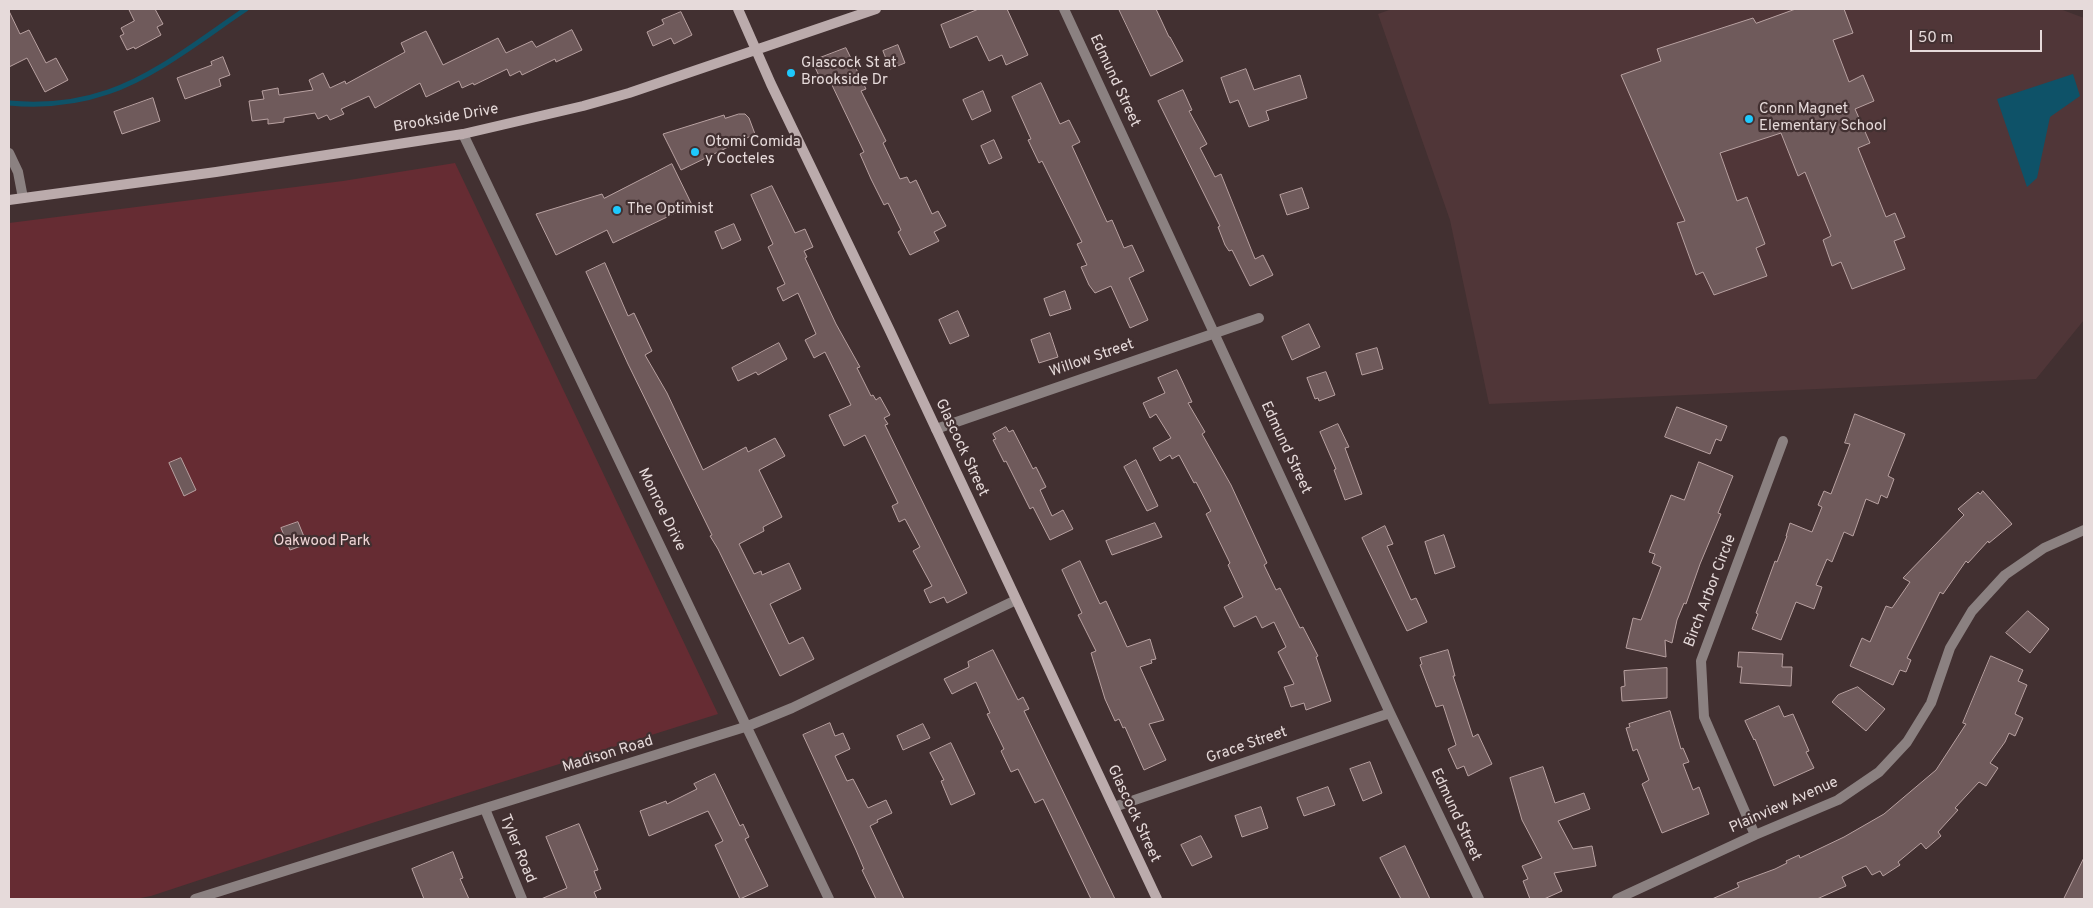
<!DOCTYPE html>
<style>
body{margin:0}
#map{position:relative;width:2093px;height:908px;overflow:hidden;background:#423031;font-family:Overpass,sans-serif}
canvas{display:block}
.frame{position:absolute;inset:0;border:10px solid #e6dada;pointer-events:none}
.scale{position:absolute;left:1910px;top:30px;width:132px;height:22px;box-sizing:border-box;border:2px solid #e6dada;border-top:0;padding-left:6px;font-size:15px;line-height:18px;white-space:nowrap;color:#e6dada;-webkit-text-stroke:4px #423031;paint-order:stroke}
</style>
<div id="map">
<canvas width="2093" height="908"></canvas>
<div class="frame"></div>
<div class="scale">50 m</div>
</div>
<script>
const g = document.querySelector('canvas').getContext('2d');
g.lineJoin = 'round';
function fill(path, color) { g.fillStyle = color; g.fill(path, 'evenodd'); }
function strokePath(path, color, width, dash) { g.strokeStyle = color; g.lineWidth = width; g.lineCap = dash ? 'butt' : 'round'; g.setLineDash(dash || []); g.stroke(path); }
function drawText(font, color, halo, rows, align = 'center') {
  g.font = font + ' Overpass,sans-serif'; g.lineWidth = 4.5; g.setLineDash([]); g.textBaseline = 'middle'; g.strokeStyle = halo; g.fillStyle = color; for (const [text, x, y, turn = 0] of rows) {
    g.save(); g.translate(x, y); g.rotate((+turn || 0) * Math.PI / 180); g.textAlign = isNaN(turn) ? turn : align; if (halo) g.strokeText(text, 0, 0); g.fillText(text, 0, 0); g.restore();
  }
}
fill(new Path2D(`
 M1392 9H2060L2084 18V320L2036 379 1489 404 1450 220 1378 14Z`), '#503638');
fill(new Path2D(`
 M455 163 718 714 372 823 151 896 135 899H9V223L343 181Z`), '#662c33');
fill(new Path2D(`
 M2073 74 2080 96 2050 117 2037 178 2027 187 1997 99Z`), '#0e5268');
strokePath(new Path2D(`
 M9 103C41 106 76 103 108 92 156 76 204 37 246 9`), '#0e5268', 5);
const building = new Path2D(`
 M129 9H155L163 24 157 27 161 35 135 49 134 47 127 50 120 36 124 34 121 28 134 21Z
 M979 9H1007L1028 55 1006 65 1002 55 989 61 977 36 950 48 941 25Z
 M1119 9H1156L1169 37H1170L1183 61 1151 76Z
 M1796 9H1844L1853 33 1833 40 1849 82 1863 75 1874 101 1855 109 1870 143 1858 148 1886 217 1895 213 1905 237 1894 241 1905 269 1852 289 1841 262 1832 266 1823 240 1831 236 1805 172 1798 176 1781 133 1720 153 1737 201 1747 197 1765 244 1756 248 1767 276 1714 295 1703 272 1696 275 1677 223 1685 221 1621 75 1661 61 1657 49 1753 18 1756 23Z
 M9 11 20 34 29 30 46 63 56 58 68 80 45 92 27 58 9 67Z
 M681 12 692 35 674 44 671 38 653 46 647 32 664 24 662 20Z
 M572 30 582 50 556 62 555 59 522 75 520 71 510 76 507 69 474 85 473 83 462 88 459 81 426 97 420 83 375 108 369 96 341 109 344 114 330 120 327 115 318 119 315 113 284 118V122L268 124V119L252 121 249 101 264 99 262 91 278 88 279 95 313 90 309 80 323 73 330 88 345 81 346 84 405 52 401 43 426 31 443 65 498 38 506 53 532 41 536 47Z
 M898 45 905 63 890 69 883 51Z
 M846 48 866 89 861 91 886 141 883 143 900 179 907 177 910 183 916 180 932 214 938 211 946 226 934 232 939 241 910 255 898 232 901 230 888 203 884 205 871 179 860 154 864 152 831 83 828 84 824 76 820 78 812 61Z
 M223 57 230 75 219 79 221 86 185 99 177 78 212 65 211 62Z
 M1246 69 1254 90 1300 75 1307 98 1266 111 1269 120 1249 127 1238 100 1230 103 1221 78Z
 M1041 83 1060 124 1069 120 1080 142 1072 146 1107 222 1112 220 1124 248 1132 245 1144 271 1129 278 1148 320 1130 328 1111 286 1095 293 1089 285 1081 267 1087 265 1077 244 1082 242 1042 161 1039 163 1028 140 1031 139 1012 97Z
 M1183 90 1192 110 1189 111 1207 144 1200 148 1215 177 1221 174 1255 259 1263 255 1273 275 1250 286 1232 250 1229 251 1225 245 1218 227 1220 226 1158 101Z
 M983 91 991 111 972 120 963 100Z
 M153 98 160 121 122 134 114 112Z
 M739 114H745L749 118 755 134 681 170 663 134 724 115 725 118Z
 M994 140 1002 158 989 164 981 146Z
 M672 164 692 205 613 243 607 230 556 255 536 214 602 194 604 198Z
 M772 186 795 233 805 229 813 247 804 251 807 257 805 258 836 324 860 367 857 368 871 396 873 395 876 400 880 397 890 415 884 418 888 424 885 425 967 593 947 603 944 597 930 603 924 590 932 586 913 551 920 547 905 519 899 522 892 506 898 503 865 435 844 446 829 415 851 405 825 352 814 358 805 340 816 334 798 293 783 301 777 288 785 284 768 247 773 244 751 195Z
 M1302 188 1309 208 1287 215 1280 195Z
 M734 224 741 240 722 249 715 232Z
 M605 263 628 316 634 313 652 351 645 355 667 393 703 470 746 447 748 452 775 438 785 456 759 470 782 517 763 527 764 531 739 544 754 574 761 571 762 575 789 563 801 589 770 604 789 644 803 637 814 659 780 676 718 549 710 536 712 535 628 364 586 272Z
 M1065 291 1071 309 1050 316 1044 299Z
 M958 311 969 336 950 344 939 320Z
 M1309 324 1320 347 1292 360 1282 337Z
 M1050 333 1058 357 1039 363 1031 340Z
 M779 343 787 359 758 375 756 372 738 381 732 368Z
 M1377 348 1383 369 1362 375 1356 354Z
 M1177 370 1192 402 1188 403 1205 432 1202 434 1231 485 1267 563 1264 565 1276 590 1280 588 1300 628 1303 627 1318 656 1316 657 1331 701 1306 710 1304 703 1291 707 1284 687 1294 684 1278 652 1286 647 1274 622 1262 628 1256 616 1234 627 1224 607 1243 597 1228 565 1230 563 1206 514 1211 511 1196 482 1194 483 1179 455 1172 459 1170 455 1160 461 1153 448 1171 438 1156 414 1150 418 1143 403 1165 393 1158 378Z
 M1326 372 1335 395 1319 401 1318 398 1315 399 1307 378Z
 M1677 407 1727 426 1721 441 1716 439 1710 454 1665 437Z
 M1855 414 1905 434 1888 476 1894 479 1887 498 1881 495 1878 504 1866 499 1853 536 1844 532 1832 562 1827 559 1816 585 1822 587 1814 609 1796 602 1781 640 1752 629 1758 614 1756 613 1775 561 1777 562 1787 536H1786L1790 523 1812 532 1822 507 1818 505 1824 491 1831 494 1850 444 1845 443Z
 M1338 424 1349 447 1345 448 1362 494 1345 500 1334 470 1336 469 1320 432Z
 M1006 427 1009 432 1013 430 1033 469 1036 467 1046 487 1040 490 1052 516 1063 510 1073 529 1050 540 1033 507 1030 509 1006 461 1004 462 993 440 996 439 993 434Z
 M181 458 196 490 184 496 169 463Z
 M1136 460 1158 506 1147 511 1124 467Z
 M1699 462 1733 476 1718 513 1721 514 1700 564 1686 604 1684 603 1677 620 1672 643 1665 640 1666 657 1626 648 1633 618 1641 620 1661 567 1652 563 1655 554 1649 552 1656 534 1671 495 1684 500Z
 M1983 491 2012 524 1989 543 1988 541 1968 563 1966 561 1943 594 1940 592 1907 658 1911 660 1906 672 1900 670 1893 685 1850 666 1862 638 1870 642 1886 606 1892 608 1910 582 1903 578 1964 515 1958 509 1978 492 1980 494Z
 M298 522 307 544 290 550 281 528Z
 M1155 523 1162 537 1112 555 1106 541Z
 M1385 526 1393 544 1387 546 1411 600 1416 598 1427 622 1407 631 1362 538Z
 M1444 535 1455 567 1435 574 1425 542Z
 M1080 561 1100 604 1106 601 1127 647 1150 639 1156 659 1151 660 1152 663 1140 667 1164 720 1149 724 1166 760 1144 770 1125 727 1123 728 1119 719 1115 721 1105 699 1091 653 1096 651 1078 615 1082 613 1062 570Z
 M2028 611 2049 629 2030 653 2006 633Z
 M993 650 1018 700 1023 697 1029 709 1024 711 1115 899H1091L1043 799 1035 803 1018 769 1011 772 1001 751 1004 749 987 714 990 713 976 682 952 694 944 679 969 667 968 662Z
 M1448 650 1455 676H1453L1473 737 1478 734 1492 764 1468 776 1464 766 1457 769 1448 749 1456 745 1443 705 1436 707 1420 665 1422 664 1420 658Z
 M1739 652 1783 654 1782 667H1792L1791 686 1740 683 1742 667H1738Z
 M1991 656 2023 670 2018 681 2027 685 2015 714 2023 718 2015 736 2009 733 2005 742 1990 763 1998 768 1986 786 1979 782 1955 808 1958 810 1938 832 1941 836 1926 849 1921 843 1898 862 1900 865 1883 876 1880 871 1872 875 1866 866 1842 877 1846 886 1817 899H1712L1739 887 1737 883 1775 869 1787 863 1786 861 1799 855 1800 858 1844 837 1884 814 1936 770 1966 724 1963 723Z
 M1667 668V698L1622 701 1621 687 1625 686 1624 671Z
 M1858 687 1885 709 1866 731 1832 702 1838 695Z
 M1779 706 1784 717 1793 714 1809 751 1806 752 1814 768 1774 786 1755 739 1754 740 1745 721Z
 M1670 711 1681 749 1683 748 1689 762 1683 764 1693 790 1699 787 1709 814 1662 833 1642 784 1649 780 1637 749 1633 751 1626 728 1630 727 1629 724Z
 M830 723 835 736 843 733 850 749 835 756 847 781 853 779 868 808 886 800 892 813 877 820 878 822 870 826 904 899H876L862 870 864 869 856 850 803 735Z
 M923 724 930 738 903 750 897 736Z
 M951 743 975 794 951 805 941 781 944 780 930 753Z
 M1370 762 1382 793 1363 801 1350 769Z
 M1543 767 1555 803 1584 793 1590 809 1558 821 1573 849 1592 846 1596 866 1554 873 1562 891 1544 899H1530L1523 881 1528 879 1522 866 1542 858 1522 820 1510 778Z
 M715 774 740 826 743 824 749 837 745 839 768 886 740 899 715 845 723 841 708 811 649 836 640 811 666 801 667 804 697 789 694 784Z
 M1328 787 1335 805 1304 816 1297 798Z
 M1261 807 1268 828 1242 837 1235 816Z
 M579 824 598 870 594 871 601 889 594 892 597 899H541L567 888 546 837Z
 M1201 836 1212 857 1192 866 1181 845Z
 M1405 846 1430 899H1401L1380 858Z
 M453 852 463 878 460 879 469 899H424L412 869Z
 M2084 858V899H2064Z`);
fill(building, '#6f5a5b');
strokePath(building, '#b8a1a1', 1);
strokePath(new Path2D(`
 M1064 9 1390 713 1479 899
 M463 134 829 899
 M9 153 18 172 23 198
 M936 429 1259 318
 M1114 807 1390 713
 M485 809 522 899
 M1755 835 1704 717 1701 661 1783 441
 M195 899 748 726 792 708 1016 600
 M1617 899 1755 835 1838 800 1879 772 1907 742 1931 703 1950 648 1972 611 2005 575 2044 548 2084 530`), '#8b8181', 10);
strokePath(new Path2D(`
 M738 9 771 84 890 331 1157 899
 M9 200 216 172 463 134 583 106 629 93 876 9`), '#bbabac', 10);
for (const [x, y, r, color] of [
 [791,73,5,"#1ec9fd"],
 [1749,119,5,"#1ec9fd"],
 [695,152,5,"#1ec9fd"],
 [617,210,5,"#1ec9fd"]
]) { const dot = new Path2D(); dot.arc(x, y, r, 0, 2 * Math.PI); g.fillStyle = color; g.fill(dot); strokePath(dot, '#423031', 2); }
drawText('15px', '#e6dada', '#423031', [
 ["Glascock St at",801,64],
 ["Brookside Dr",801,81],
 ["Conn Magnet",1759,110],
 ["Elementary School",1759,127],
 ["Otomi Comida",705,143],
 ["y Cocteles",705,160],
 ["The Optimist",627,210]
], 'left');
drawText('15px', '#e6dada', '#423031', [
 ["Edmund Street",1114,81,65],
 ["Brookside Drive",446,119,-10],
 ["Willow Street",1092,359,-19],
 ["Glascock Street",961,448,65],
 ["Edmund Street",1285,448,65],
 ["Monroe Drive",661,510,64],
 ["Birch Arbor Circle",1711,591,-69],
 ["Grace Street",1247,746,-19],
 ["Madison Road",608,755,-17],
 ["Plainview Avenue",1784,806,-24],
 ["Glascock Street",1133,814,65],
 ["Edmund Street",1455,815,65],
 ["Tyler Road",517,849,68]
]);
drawText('15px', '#f0d5d6', '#423031', [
 ["Oakwood Park",322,542]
]);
</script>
